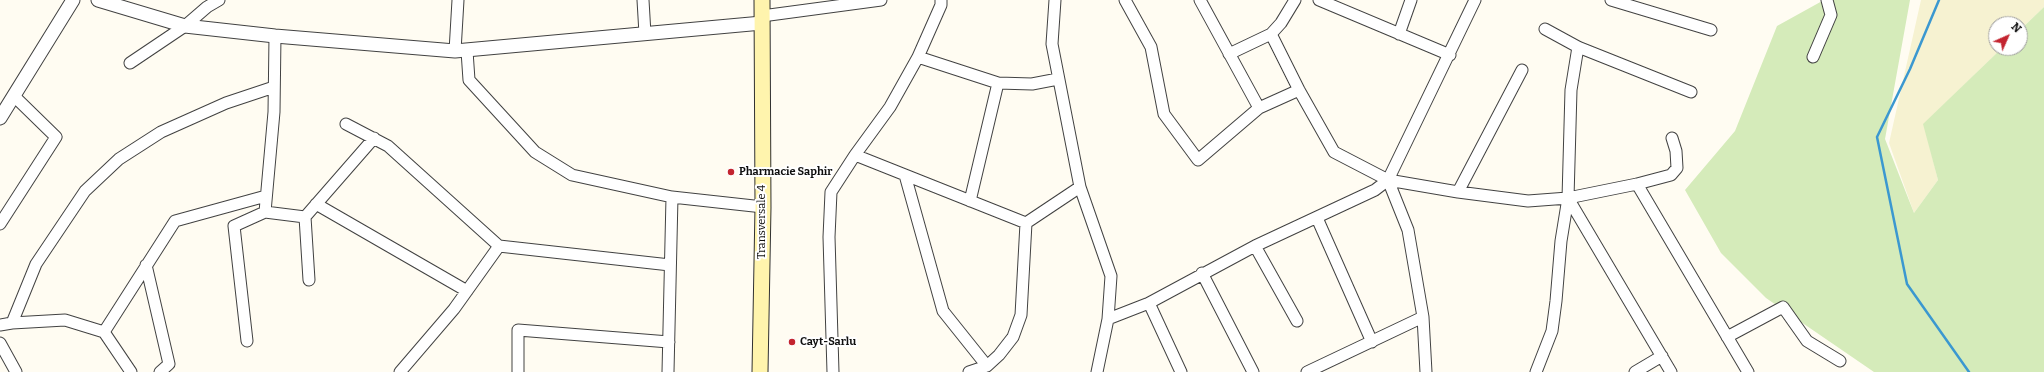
<!DOCTYPE html>
<style>
body{margin:0}
#map{position:relative;width:2044px;height:372px;overflow:hidden;background:#fffcf2;font-family:Bitter,serif}
canvas{display:block}
.north{position:absolute;left:1988px;top:16px;width:40px;height:40px;box-sizing:border-box;background:#fff;border:1px solid #9f9f9f;border-radius:50%;rotate:45deg;font-size:11px;font-weight:700;line-height:16px;text-align:center;color:#0f0f0f}
.north::after{content:'';display:block;margin:auto;width:14px;height:18px;background:#c3242f;clip-path:polygon(50% 0,100% 100%,50% 72%,0 100%)}
</style>
<div id="map">
<canvas width="2044" height="372"></canvas>
<div class="north">N</div>
</div>
<script>
const g = document.querySelector('canvas').getContext('2d');
g.lineJoin = 'round';
function fill(path, color) { g.fillStyle = color; g.fill(path, 'evenodd'); }
function strokePath(path, color, width, dash) { g.strokeStyle = color; g.lineWidth = width; g.lineCap = dash ? 'butt' : 'round'; g.setLineDash(dash || []); g.stroke(path); }
function drawText(font, color, halo, rows, align = 'center') {
  g.font = font + ' Bitter,serif'; g.lineWidth = 4; g.setLineDash([]); g.textBaseline = 'middle'; g.strokeStyle = halo; g.fillStyle = color; for (const [text, x, y, turn = 0] of rows) {
    g.save(); g.translate(x, y); g.rotate((+turn || 0) * Math.PI / 180); g.textAlign = isNaN(turn) ? turn : align; if (halo) g.strokeText(text, 0, 0); g.fillText(text, 0, 0); g.restore();
  }
}
fill(new Path2D(`
 M1921 0H2044V7L2020 30V24H1996V48H2002L1924 124 1938 180 1914 213 1889 143Z`), '#f6f2d1');
fill(new Path2D(`
 M1824 0H1910L1885 139 1914 213 1938 180 1923 124 2002 48H2020V30L2044 7V372H1874L1766 298 1721 253 1685 190 1735 131 1777 26Z`), '#d5ebba');
strokePath(new Path2D(`
 M1939 0 1910 69 1877 137 1907 284 1969 372`), '#3b98d0', 2.5);
const minor = new Path2D(`
 M643 0 645 34
 M1055 0 1052 44 1080 187 1111 276 1108 319 1097 372
 M1125 0 1151 47 1164 114 1198 160 1259 108 1299 90
 M1200 0 1259 108
 M1319 0 1450 55
 M1611 0 1711 30
 M762 16 881 0
 M1545 29 1578 47 1691 92
 M1271 34 1299 90 1334 152 1388 180 1408 230 1423 317 1426 372
 M1399 34 1411 0
 M275 36 274 112 265 212 305 217
 M455 51 458 0
 M467 51 469 80 535 152 572 175 672 197 763 207
 M1229 54 1271 34 1281 23 1295 0
 M918 57 998 83 1032 84 1058 79
 M1813 57 1831 15 1827 0
 M130 63 185 26 207 7 219 0
 M346 124 388 146 499 246 670 265
 M855 155 1026 223 1080 187
 M905 175 943 311 987 366
 M1388 180 1475 0
 M1637 184 1748 372
 M1458 192 1522 70
 M1568 198 1671 372
 M970 201 998 83
 M316 204 467 291
 M1317 218 1372 342
 M0 224 56 137 14 96
 M1255 246 1297 321
 M146 265 169 364 160 372
 M1202 273 1253 372
 M309 280 305 217 374 138
 M1149 303 1181 372
 M1108 319 1149 303 1255 246 1375 190 1388 180 1458 192 1528 201 1568 198 1637 184 1671 175 1677 168 1676 151 1672 138
 M12 323 65 320 104 332 131 372
 M0 325 12 323 36 264 85 191 119 159 161 132 226 103 274 87
 M104 332 175 221 266 196
 M1727 337 1783 307 1807 341 1840 361
 M247 341 234 226 265 212
 M0 343 16 372
 M400 372 454 309 499 246
 M518 372V330L669 342
 M668 372 672 197
 M833 372 829 237 831 192 855 155 890 107 918 57 941 5V0
 M969 372 987 366 999 355 1013 337 1021 315 1026 223
 M1307 372 1423 317
 M1536 372 1552 331 1556 301 1561 241 1568 198 1571 90 1578 47
 M1635 372 1662 356`);
const tertiary = new Path2D(`
 M98 0 185 26 275 36 455 51 762 23
 M0 118 73 0`);
const secondary = new Path2D(`
 M760 372 763 207 762 0`);
strokePath(minor, '#424242', 13);
strokePath(tertiary, '#424242', 15);
strokePath(secondary, '#313131', 17);
strokePath(minor, '#fff', 11);
strokePath(tertiary, '#fff', 13);
strokePath(secondary, '#fff4ad', 15);
for (const [x, y, r, color] of [
 [731,172,4,"#c3242f"],
 [792,342,4,"#c3242f"]
]) { const dot = new Path2D(); dot.arc(x, y, r, 0, 2 * Math.PI); g.fillStyle = color; g.fill(dot); strokePath(dot, '#fff', 1.5); }
drawText('bold 11px', '#0f0f0f', '#fff', [
 ["Pharmacie Saphir",739,172],
 ["Cayt-Sarlu",800,342]
], 'left');
drawText('11px', '#0f0f0f', '#fff', [
 ["Transversale 4",762,222,-90]
]);
</script>
